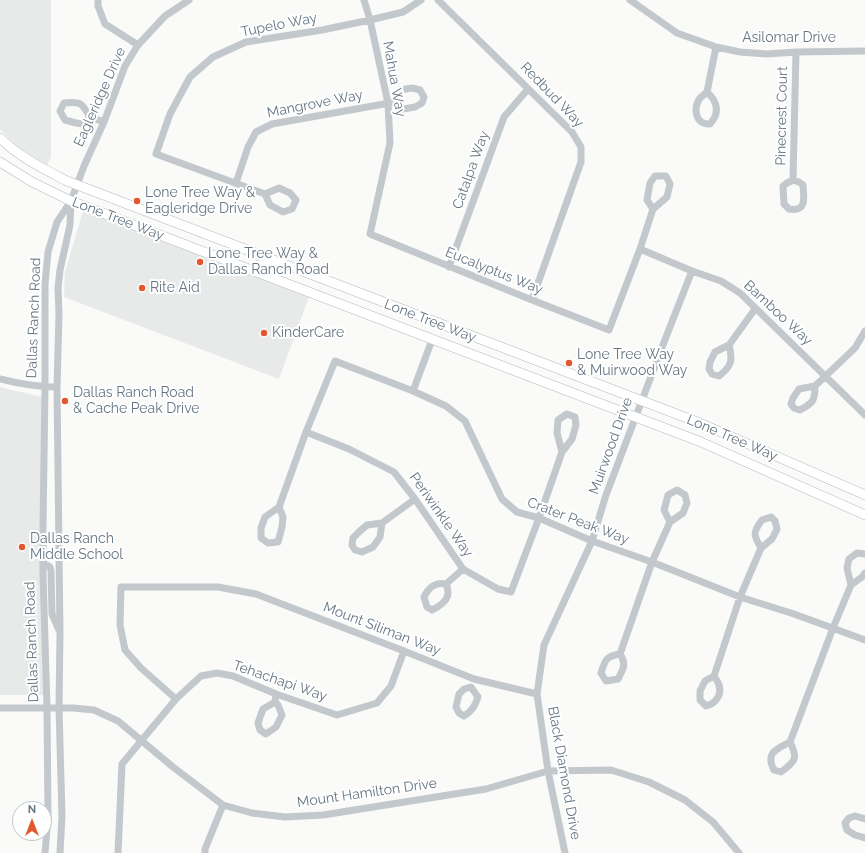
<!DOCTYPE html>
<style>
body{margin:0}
#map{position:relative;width:865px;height:853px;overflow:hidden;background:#fafaf8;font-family:Raleway,sans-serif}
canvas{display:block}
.north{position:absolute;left:12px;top:801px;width:40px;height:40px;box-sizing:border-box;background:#fff;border:1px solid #c1c8cd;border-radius:50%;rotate:0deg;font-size:11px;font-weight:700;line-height:16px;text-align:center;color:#657683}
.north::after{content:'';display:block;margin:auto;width:14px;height:18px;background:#e4572e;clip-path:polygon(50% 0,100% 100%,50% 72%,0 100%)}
</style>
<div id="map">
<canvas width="865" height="853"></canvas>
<div class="north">N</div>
</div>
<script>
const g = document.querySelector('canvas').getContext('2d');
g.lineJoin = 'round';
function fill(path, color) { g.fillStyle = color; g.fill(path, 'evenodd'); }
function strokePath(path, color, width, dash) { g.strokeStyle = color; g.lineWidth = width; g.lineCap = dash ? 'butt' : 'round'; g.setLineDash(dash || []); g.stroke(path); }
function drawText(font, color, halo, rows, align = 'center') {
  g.font = font + ' Raleway,sans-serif'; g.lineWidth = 4; g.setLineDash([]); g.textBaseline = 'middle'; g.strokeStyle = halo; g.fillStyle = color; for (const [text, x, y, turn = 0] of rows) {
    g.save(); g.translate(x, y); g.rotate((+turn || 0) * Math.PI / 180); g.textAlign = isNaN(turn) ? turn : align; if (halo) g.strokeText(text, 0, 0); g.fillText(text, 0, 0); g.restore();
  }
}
fill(new Path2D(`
 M0 0H51V157L46 167 14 144 0 129Z
 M83 211 309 297 279 379 64 297 65 272Z
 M0 387 46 398 43 695H0Z`), '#e8e9e9');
const major = new Path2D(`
 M0 138C19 157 44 169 67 181L700 423 865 495
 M0 162 32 182 71 201 701 442 865 515
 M252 271C257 261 267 265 276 268`);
strokePath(major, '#b5babe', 10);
strokePath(new Path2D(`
 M98 0V6L105 24 138 45
 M364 0 370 20 388 103 390 143 370 234 532 300 609 330 640 249 653 209 667 197 670 184 666 176H655L650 183 647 200 653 209
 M438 0 572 132 581 147V162L532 300
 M630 0 677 33 716 47 740 52 767 54 796 52 865 51
 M707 92C718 102 720 113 710 124 695 125 693 108 700 98 702 96 705 94 707 92Z
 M707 92 716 47
 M90 117 83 124 76 123 65 120 60 111 64 103C81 101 82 103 90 117L104 122
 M793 180 796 52
 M793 180 799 182 803 185C804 198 807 212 789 209L784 204 783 186 787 183Z
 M236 183 248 147 256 132 272 124 395 102 403 109 415 107 422 103 424 97 420 90 412 88 400 90 395 102
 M265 194 270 205 283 212 292 209 296 200 290 193 279 188 265 194 156 154 170 114 190 77 213 57 246 42 322 30 370 20 403 12 421 0
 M640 249 692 271 721 281 740 293 865 415
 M449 267 504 117 528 89
 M729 345C733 360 732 366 719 376L712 374 709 369 710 362 715 352 729 345 755 309
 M0 379C19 384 38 387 57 387
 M815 386C815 401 813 403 800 410L794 408 791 404 793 398 799 389 815 386 855 348 865 331
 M413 391 432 340
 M306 432 349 449 394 472 415 499 463 569 498 589 511 592 539 518 562 452 572 439 576 425 575 417 567 414 558 420 557 433 562 452
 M279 507 283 517 282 527 278 542 268 543 261 538V528L265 517 279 507 306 432 335 361 413 391 446 406 465 421 502 499 517 512 539 518 592 541 652 562 740 597 794 614 865 640
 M382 523 380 537 373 547 362 552 355 550 352 545 353 538 359 532 367 525 382 523 415 499
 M43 563 50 567 51 571 52 614 59 630
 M446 584C452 597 444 604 432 610L427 607 424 597C429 587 435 582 446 584L463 569
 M851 585 847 568 849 559 857 553 865 554
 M620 654 652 562 670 522 683 513 687 503 685 495 677 490 668 495 664 510 670 522
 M620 654C627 664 623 669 618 679L606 681 601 673C605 660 606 656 620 654Z
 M714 676C720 684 723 693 715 701 713 704 709 705 706 706L700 700V691L705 681 714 676 740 597 761 548 772 539 777 529 775 521 771 517 762 520C753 532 753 535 761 548
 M471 687 478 697C475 706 472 711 464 716L459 713 456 707 459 694 464 689Z
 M176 699 141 668 125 650 120 625 121 587H218L256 594 404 651 474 679 537 694
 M275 702 278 705 282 715 276 727 266 734 260 730 258 723 263 709 275 702 276 694
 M0 708H73L94 710 118 721 173 767 223 805 252 813 285 817 323 815 486 789 548 771 611 770 649 782 685 800 713 822 739 853
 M790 742C798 758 796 761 781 772L774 770C765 753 776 749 790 742L833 628 851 585 862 577 865 573
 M865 819 855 816 849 818 845 823 847 830 855 835 865 838
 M45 853 48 817 47 708 43 573V527L45 387V284L48 252 57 222 71 201 84 166 104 122 125 66 138 45 165 16 189 0
 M60 853 62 816 59 708 60 633 57 387 59 314 58 288 60 270 70 225 71 202
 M118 853 122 764 176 699 201 676 217 673 233 676 276 694 337 715 377 703 391 686 404 651
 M205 853V849L223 805
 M565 853 548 771 537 694 544 645 592 541 606 495 666 337 692 271`), '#c3c8cc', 7);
strokePath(major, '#fff', 9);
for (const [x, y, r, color] of [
 [137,201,4,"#e4572e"],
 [200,262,4,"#e4572e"],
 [142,288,4,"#e4572e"],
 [264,333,4,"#e4572e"],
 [569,363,4,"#e4572e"],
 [65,401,4,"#e4572e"],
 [22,547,4,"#e4572e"]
]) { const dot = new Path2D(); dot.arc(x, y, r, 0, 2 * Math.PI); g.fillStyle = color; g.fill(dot); strokePath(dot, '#fff', 1.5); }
drawText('14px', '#657683', '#fff', [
 ["Tupelo Way",279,25,-11],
 ["Asilomar Drive",789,38],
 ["Mahua Way",394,79,80],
 ["Redbud Way",552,95,46],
 ["Eagleridge Drive",100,97,-66],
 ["Mangrove Way",315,104,-11],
 ["Pinecrest Court",782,116,-89],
 ["Catalpa Way",471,170,-70],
 ["Lone Tree Way",118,219,21],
 ["Eucalyptus Way",494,271,22],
 ["Bamboo Way",778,313,43],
 ["Dallas Ranch Road",34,318,-88],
 ["Lone Tree Way",430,321,21],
 ["Lone Tree Way",732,438,23],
 ["Muirwood Drive",611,446,-70],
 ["Periwinkle Way",441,515,55],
 ["Crater Peak Way",578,521,21],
 ["Mount Siliman Way",382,629,21],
 ["Dallas Ranch Road",32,642,-92],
 ["Tehachapi Way",280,681,19],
 ["Black Diamond Drive",564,773,80],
 ["Mount Hamilton Drive",367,793,-8]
]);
drawText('14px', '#657683', '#fff', [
 ["Lone Tree Way &",145,193],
 ["Eagleridge Drive",145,209],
 ["Lone Tree Way &",208,254],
 ["Dallas Ranch Road",208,270],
 ["Rite Aid",150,288],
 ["KinderCare",272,333],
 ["Lone Tree Way",577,355],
 ["& Muirwood Way",577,371],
 ["Dallas Ranch Road",73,393],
 ["& Cache Peak Drive",73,409],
 ["Dallas Ranch",30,539],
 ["Middle School",30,555]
], 'left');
</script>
